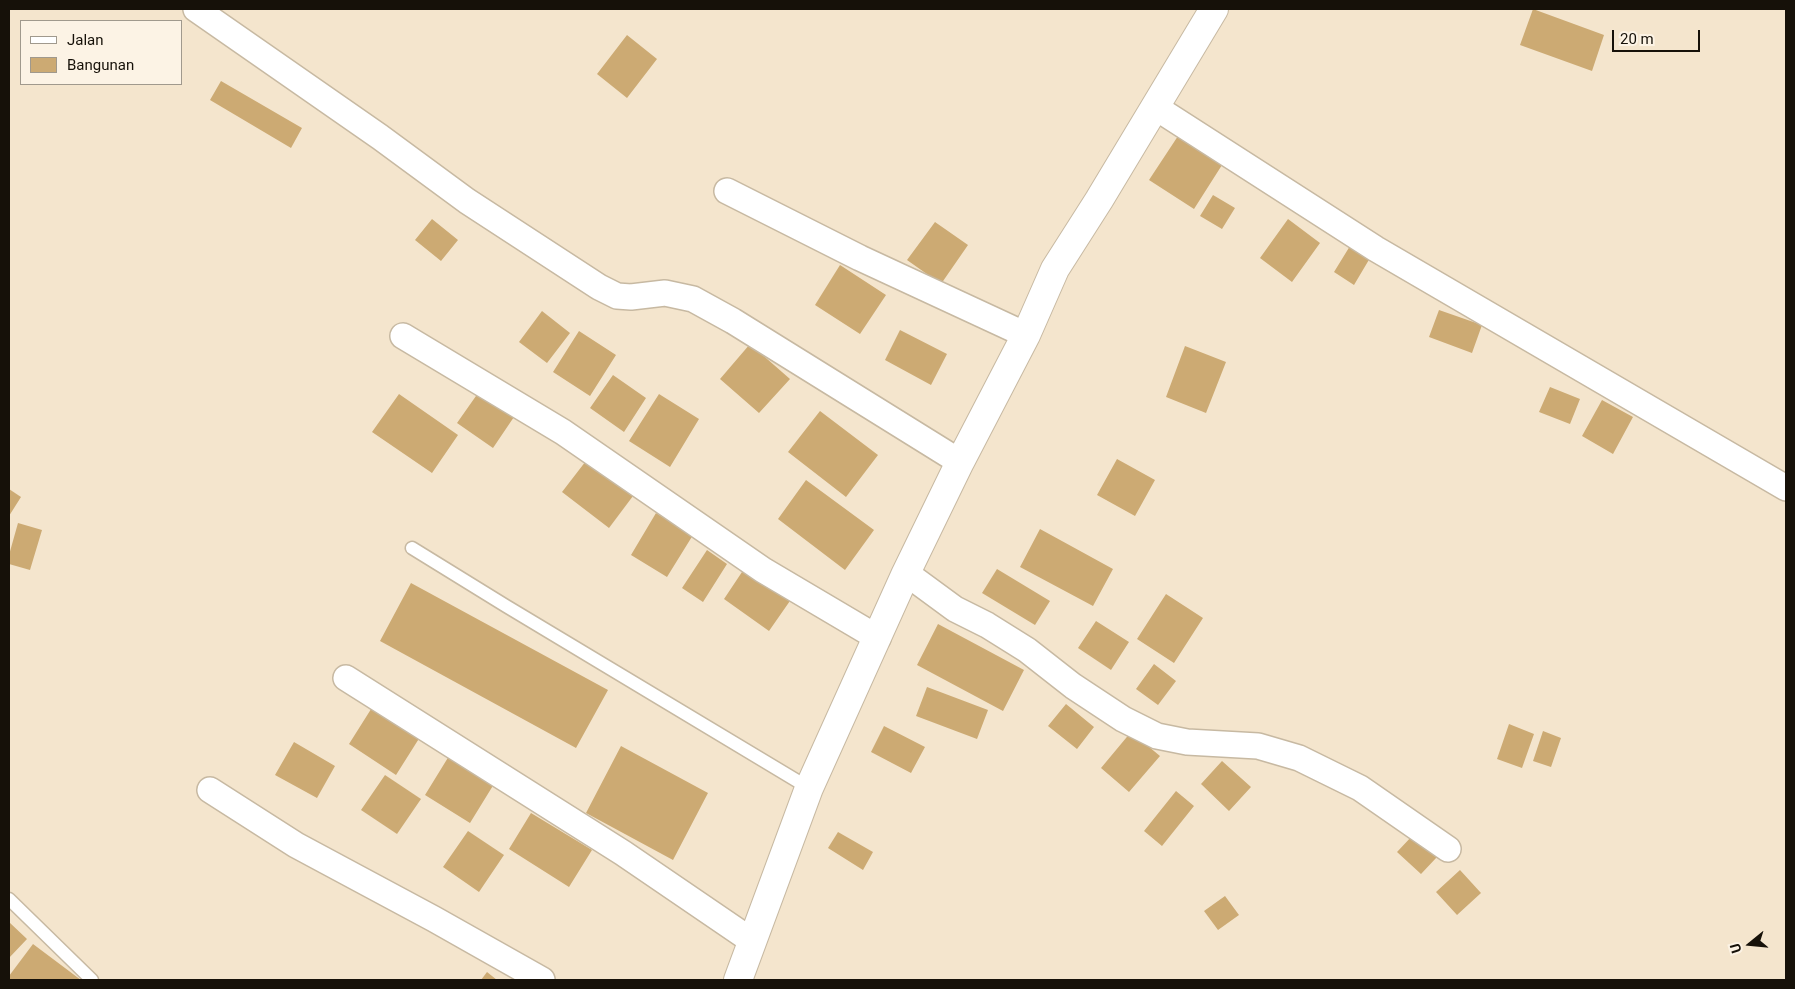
<!DOCTYPE html>
<style>
body{margin:0}
#map{position:relative;width:1795px;height:989px;overflow:hidden;background:#f4e5cd;font-family:Roboto,sans-serif}
canvas{display:block}
.frame{position:absolute;inset:0;border:10px solid #161109;pointer-events:none}
.legend{position:absolute;left:20px;top:20px;width:162px;height:65px;box-sizing:border-box;background:#fcf3e5;border:1px solid #a0998d;margin:0;padding:6px 9px;list-style:none;font-size:15px;color:#161109}
.legend li{display:flex;align-items:center;gap:10px;height:25px}
.legend b{width:25px;border:1px solid #a0998d}
.north{position:absolute;left:1725px;top:919px;width:50px;height:50px;-webkit-text-stroke:4px #fcf3e5;paint-order:stroke;rotate:253deg;font-size:14px;font-weight:700;line-height:20px;text-align:center;color:#161109}
.north::after{content:'';display:block;margin:auto;width:18px;height:22px;background:#161109;clip-path:polygon(50% 0,100% 100%,50% 72%,0 100%)}
.scale{position:absolute;left:1612px;top:30px;width:88px;height:22px;box-sizing:border-box;border:2px solid #161109;border-top:0;padding-left:6px;font-size:15px;line-height:18px;white-space:nowrap;color:#161109;-webkit-text-stroke:4px #fcf3e5;paint-order:stroke}
</style>
<div id="map">
<canvas width="1795" height="989"></canvas>
<div class="frame"></div>
<ul class="legend">
<li><b style="height:6px;background:#fff"></b>Jalan</li>
<li><b style="height:14px;background:#ccaa73"></b>Bangunan</li>
</ul>
<div class="north">U</div>
<div class="scale">20 m</div>
</div>
<script>
const g = document.querySelector('canvas').getContext('2d');
g.lineJoin = 'round';
function fill(path, color) { g.fillStyle = color; g.fill(path, 'evenodd'); }
function strokePath(path, color, width, dash) { g.strokeStyle = color; g.lineWidth = width; g.lineCap = dash ? 'butt' : 'round'; g.setLineDash(dash || []); g.stroke(path); }
fill(new Path2D(`
 M1533 9 1604 35 1592 71 1520 45Z
 M627 35 657 59 627 98 597 74Z
 M221 81 302 128 291 148 210 100Z
 M1178 136 1222 165 1194 209 1149 180Z
 M1213 195 1235 208 1222 229 1200 216Z
 M432 219 458 240 441 261 415 240Z
 M1288 219 1320 243 1292 282 1260 258Z
 M935 222 968 245 941 284 907 260Z
 M1350 246 1370 258 1354 285 1334 272Z
 M840 265 886 295 860 334 815 305Z
 M1439 310 1482 325 1472 353 1429 337Z
 M542 311 570 333 547 363 519 342Z
 M900 330 947 354 931 385 885 360Z
 M579 331 616 355 590 396 553 372Z
 M750 344 790 379 759 413 720 379Z
 M1185 346 1226 362 1206 413 1166 397Z
 M613 375 646 398 624 432 590 408Z
 M483 386 518 411 493 448 457 423Z
 M1550 387 1580 399 1570 424 1539 412Z
 M399 394 458 435 432 473 372 432Z
 M659 394 699 419 670 467 629 441Z
 M1602 400 1633 417 1613 454 1582 436Z
 M820 411 878 455 846 497 788 452Z
 M589 457 636 492 609 528 562 492Z
 M1117 459 1155 480 1135 516 1097 495Z
 M806 480 874 530 845 570 778 519Z
 M9 489 21 497 9 516Z
 M656 513 693 535 667 577 631 555Z
 M18 523 42 530 30 570 9 564V555Z
 M1040 529 1113 569 1093 606 1020 567Z
 M707 550 727 564 703 602 682 588Z
 M746 566 792 598 769 631 724 599Z
 M997 569 1050 601 1035 625 982 593Z
 M411 583 608 690 576 748 380 641Z
 M1166 594 1203 618 1174 663 1137 639Z
 M1096 621 1129 642 1111 670 1078 648Z
 M938 624 1024 670 1003 711 917 665Z
 M1154 664 1176 681 1158 705 1136 689Z
 M927 687 988 710 977 739 916 716Z
 M1066 704 1094 727 1077 749 1048 726Z
 M373 706 420 737 396 775 349 744Z
 M1509 724 1534 734 1522 768 1497 759Z
 M884 726 925 747 911 773 871 752Z
 M1543 731 1561 738 1551 767 1533 761Z
 M1131 732 1160 756 1129 792 1101 768Z
 M294 742 335 766 317 798 275 775Z
 M621 746 708 793 673 860 586 813Z
 M449 756 494 784 470 823 425 795Z
 M1222 761 1251 787 1229 811 1201 784Z
 M385 775 421 799 397 834 361 810Z
 M1176 791 1194 806 1162 846 1144 831Z
 M531 813 592 850 569 887 509 849Z
 M468 831 504 855 479 892 443 867Z
 M838 832 873 852 863 870 828 848Z
 M1413 835 1437 857 1421 874 1397 852Z
 M1460 870 1481 893 1457 915 1436 892Z
 M1225 896 1239 915 1218 930 1204 911Z
 M9 922 27 939 9 958Z
 M33 944 81 980H9V976Z
 M487 972 497 980H481Z`), '#ccaa73');
const service = new Path2D(`
 M412 548 506 606 809 788
 M9 899 92 980`);
const minor = new Path2D(`
 M196 9 380 137 467 201 599 287 617 296 631 297 665 293 693 299 733 321 960 462
 M1155 107 1376 249 1786 488
 M727 191 860 258 1026 335
 M403 336 563 432 763 570 878 638
 M906 573 955 609 987 625 1027 650 1073 686 1123 719 1157 736 1187 742 1258 746 1299 758 1360 788 1448 849
 M346 678 623 853 752 941
 M210 790 296 845 434 919 542 980`);
const trunk = new Path2D(`
 M738 980 809 788 906 573 960 462 1026 335 1055 269 1099 200 1214 9`);
strokePath(service, '#c7b9a2', 15);
strokePath(minor, '#c7b9a2', 28);
strokePath(trunk, '#c7b9a2', 30);
strokePath(service, '#fff', 12);
strokePath(minor, '#fff', 25);
strokePath(trunk, '#fff', 28);
</script>
